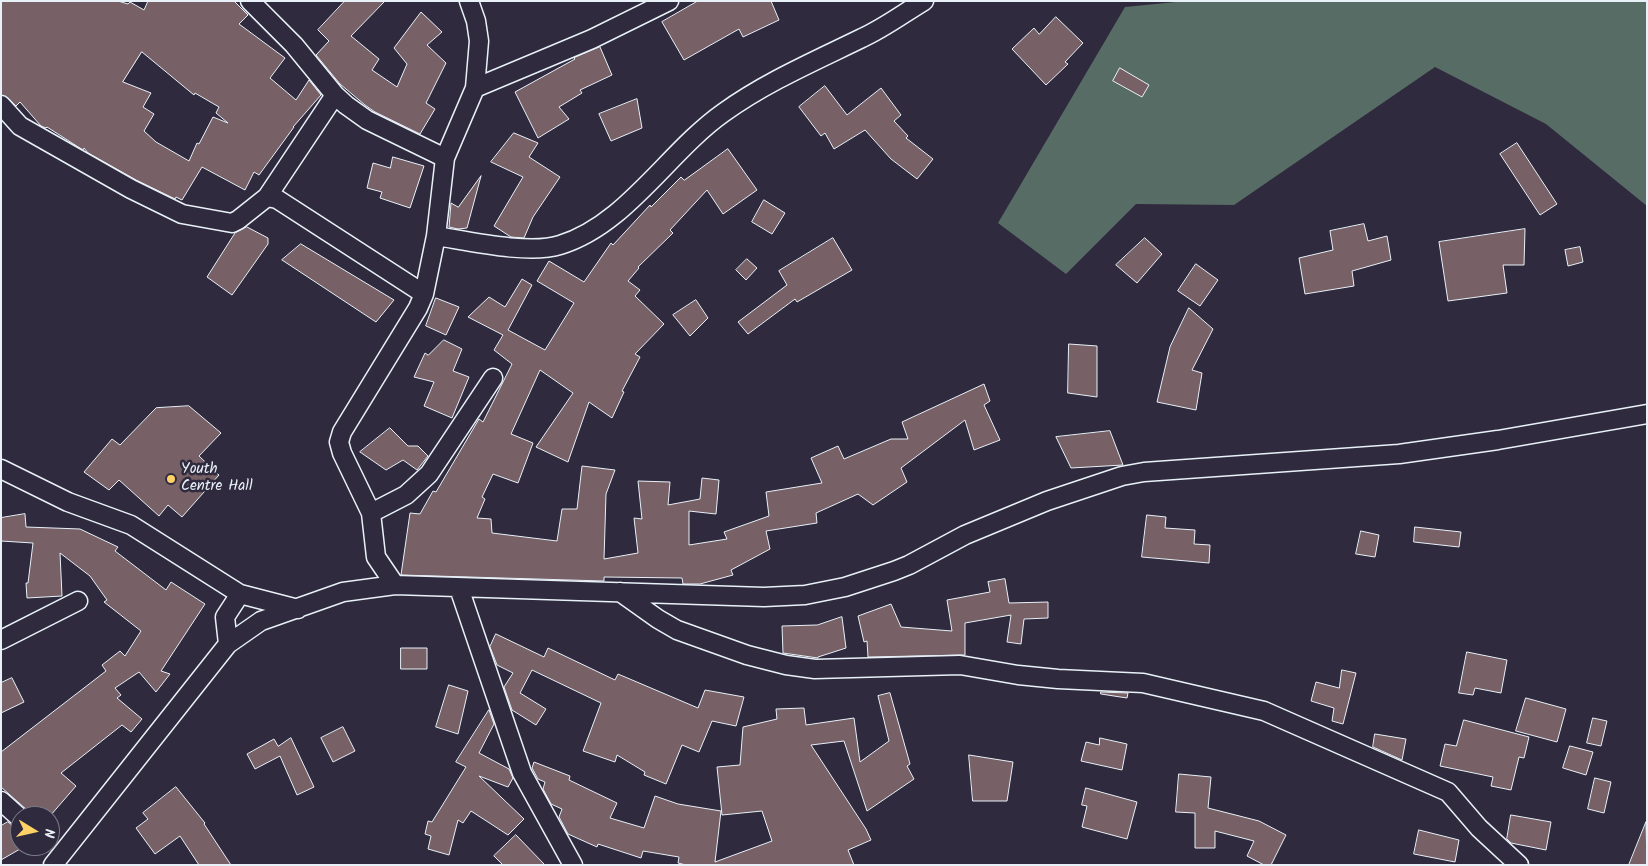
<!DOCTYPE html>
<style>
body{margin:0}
#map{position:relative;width:1648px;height:866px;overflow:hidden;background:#2f2a3d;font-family:Kalam,sans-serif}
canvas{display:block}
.frame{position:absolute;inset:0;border:2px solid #e8f1f8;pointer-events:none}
.north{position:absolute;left:10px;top:806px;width:50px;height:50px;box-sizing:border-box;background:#2f2a3d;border:1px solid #797a88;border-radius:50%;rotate:99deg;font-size:14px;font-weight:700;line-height:20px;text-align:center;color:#e8f1f8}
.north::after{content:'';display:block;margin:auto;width:18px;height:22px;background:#ffd166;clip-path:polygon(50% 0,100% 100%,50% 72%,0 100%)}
</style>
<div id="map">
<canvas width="1648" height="866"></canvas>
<div class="frame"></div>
<div class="north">N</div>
</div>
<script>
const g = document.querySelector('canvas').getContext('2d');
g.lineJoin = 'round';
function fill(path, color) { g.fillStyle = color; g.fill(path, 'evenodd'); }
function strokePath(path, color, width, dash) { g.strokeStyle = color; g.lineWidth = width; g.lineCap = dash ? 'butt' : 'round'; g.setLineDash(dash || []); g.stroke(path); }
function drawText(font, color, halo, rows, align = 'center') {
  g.font = font + ' Kalam,sans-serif'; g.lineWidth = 5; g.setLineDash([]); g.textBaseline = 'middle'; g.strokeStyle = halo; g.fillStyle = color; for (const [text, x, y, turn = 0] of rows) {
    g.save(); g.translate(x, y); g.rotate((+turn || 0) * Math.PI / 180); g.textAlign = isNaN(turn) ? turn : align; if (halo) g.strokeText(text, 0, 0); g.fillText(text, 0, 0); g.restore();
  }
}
fill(new Path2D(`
 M1186 1H1647V206L1546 124 1435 67 1234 205 1136 204 1066 274 998 223 1125 7Z`), '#586c66');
const building = new Path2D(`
 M1 1H118L128 4 130 2 144 10 148 1H234L248 15 239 24 285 58 270 78 296 100 309 80 321 95 293 127H294L259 175 254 172 245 190 202 167 182 200 176 197 175 199 136 180 88 153 84 148 83 150 47 127 46 128 41 126 20 102 16 106 8 98 1 95ZM142 52 194 95 195 93 219 107 216 113 228 123 213 117 199 144 197 143 189 161 156 142 144 131 154 114 143 107 151 93 123 82Z
 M345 1H385L351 36 379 59 372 70 397 87 407 64 394 48 421 12 442 32 427 45 446 63 426 103 435 109 420 134 375 112 365 105 340 84 316 55 329 41 318 30Z
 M698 1H771L779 20 743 37 739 29 684 60 662 22Z
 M1056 17 1083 43 1065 62 1068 64 1046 85 1012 49 1034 28 1039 34Z
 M600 47 612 75 580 90 582 93 559 107 569 119 538 138 515 92 575 59 574 58Z
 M1120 68 1149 85 1142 97 1113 81Z
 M825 86 847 115 881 88 901 115 894 121 908 136 906 138 933 159 917 179 891 159 865 130 834 149 825 133 821 136 799 107Z
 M637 99 642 128 611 141 599 114Z
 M514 133 538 143 529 157 560 177 533 217 524 238 511 237 494 226 523 177 491 162Z
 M1517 143 1557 204 1540 215 1500 154Z
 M728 149 757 190 723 214 707 190 670 230 673 233 638 267 639 268 628 281 640 290 635 296 664 324 635 354 640 357 622 391 624 392 612 418 589 402 568 462 536 447 573 393 540 370 511 434 533 443 518 483 493 474 482 497 485 499 477 518 491 519 492 533 557 541 562 509H577L582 466 615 470 606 494 604 559 638 553 634 518 642 519 638 481 670 482 668 505 700 499 702 478 719 480 716 514 689 511V545L727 539 724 532 769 516 766 492 822 483 811 458 838 446 844 459 891 439H908L902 422 984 384 990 401 984 405 1000 440 974 450 965 420 901 468 907 482 873 505 858 494 816 513 817 523 766 531 770 549 731 570 733 575 700 584H683L682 578 604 577V581L401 575 410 513 420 514 433 491 436 492 479 419 483 422 512 364 494 350 503 335 468 317 489 297 505 307 522 279 532 285 508 330 545 350 574 303 537 281 549 261 584 282 611 243 613 245 650 205 651 207 681 177 684 180Z
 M393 157 424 166 410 208 380 198 382 192 367 188 373 163 390 168Z
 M481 176 467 228 458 229 449 227 451 203 458 207Z
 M764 200 785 213 772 234 752 222Z
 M1364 224 1368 241 1387 236 1391 260 1352 271 1354 286 1305 294 1299 258 1333 250 1330 231Z
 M247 227 268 238V244L232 295 207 277 235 233Z
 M1525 229 1524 265H1503L1507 293 1448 301 1439 242Z
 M833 238 852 270 797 302 795 299 748 334 738 322 787 285 779 271Z
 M1145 238 1162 254 1137 283 1116 265Z
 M301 244 394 300 376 322 282 260Z
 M1580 247 1583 262 1568 266 1565 250Z
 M747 259 757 268 746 280 736 270Z
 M1196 264 1218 280 1200 306 1178 291Z
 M436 298 459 307 446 335 426 326Z
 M696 300 708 318 690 336 673 315Z
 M1189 308 1213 329 1192 370 1202 373 1196 410 1157 402 1170 347Z
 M444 340 462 349 453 371 469 377 452 418 424 406 434 382 414 377 425 353 428 355Z
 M1069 344 1097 346V397L1068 393Z
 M189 406 221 433 199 456 219 475 182 517 168 505 159 516 119 480 109 490 84 472 112 439 120 445 156 408Z
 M390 428 408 446H418L428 456 417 470 403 460 386 470 360 452Z
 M1110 431 1123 465 1071 468 1056 437Z
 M25 514 26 527 80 529 118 547 115 551 166 590 171 582 205 604 161 671 170 674 156 692 139 672 115 688 121 695 117 698 142 719 131 732 122 725 61 773 76 786 50 816H31L27 810 1 787V752L106 671 102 665 120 651 125 656 141 631 104 602 107 600 90 576 60 553 62 596 27 598 26 583H28L33 543 1 541V518Z
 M1147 515 1166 517 1165 528 1195 530 1194 544 1210 545 1209 563 1142 557Z
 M1415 527 1461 532 1459 547 1414 542Z
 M1361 531 1379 535 1375 557 1356 554Z
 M1005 579 1009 603 1048 602V618L1024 619 1021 644 1007 642 1011 615 965 623V655L868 657 867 641 864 642 858 616 891 604 901 627 952 631 947 600 990 592 988 582Z
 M842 617 846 648 818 657V658L783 653 782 626 817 625Z
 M496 634 544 657 548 648 615 680 618 674 698 708 705 690 744 697 736 726 712 721 699 752 682 745 666 784 644 775 645 772 617 755 615 762 583 751 601 703 532 670 520 693 546 709 536 725 512 710 504 687 513 673 497 665 490 647Z
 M401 648H427V669H401Z
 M1467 652 1507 660 1501 693 1475 688 1473 695 1459 693Z
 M1342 670 1356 673 1343 724 1332 721 1334 708 1311 701 1316 682 1339 688Z
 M12 678 24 702 1 713V683Z
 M449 685 468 691 458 734 436 727Z
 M1101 692 1128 693 1127 698 1101 694Z
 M890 693 910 764 907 766 914 779 867 811 844 741 811 745 866 829 871 840 848 850 854 865H686L678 863 679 857 643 851 641 858 598 844 597 847 568 834 559 817 562 809 551 804 543 789 545 782 538 779 532 768 534 762 570 776 569 780 617 803 610 818 644 828 655 796 678 804 721 811 715 862 772 841 762 811 722 815 717 767 740 765 743 727 777 719 776 709 804 708 806 725 854 718 860 762 889 741 878 696Z
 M1526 698 1566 709 1557 742 1516 731Z
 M489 710 494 724 479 753 509 769 513 778 508 787 479 776 524 819 508 835 471 811 463 823 458 820 449 855 428 849 431 836 425 834 428 821 432 822 466 767 456 762Z
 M1593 718 1607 721 1601 746 1587 743Z
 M1464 720 1529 737 1524 758 1519 757 1511 790 1491 786 1493 777 1440 766 1445 744 1456 746Z
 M343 727 355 751 333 762 321 738Z
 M1375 734 1406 739 1402 760 1373 747Z
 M291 738 314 787 297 795 280 756 255 769 247 754 274 739 278 746Z
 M1100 738 1127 744 1122 770 1081 761 1086 742 1099 745Z
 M1570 746 1593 752 1586 775 1563 768Z
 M969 755 1013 762 1007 801H973Z
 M1179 774 1211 777 1208 808 1259 821 1286 835 1271 865H1264L1247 856 1254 841 1215 831V848H1195V813L1176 812Z
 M1595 778 1611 782 1604 813 1588 809Z
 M176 787 205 823 204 824 231 865H199L180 836 155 854 136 828 148 819 143 813Z
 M1086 788 1137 802 1127 839 1082 827 1087 806 1082 805Z
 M1511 815 1551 822 1546 850 1511 843 1507 839Z
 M8 822 13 826 20 828V849L1 860V826Z
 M1646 822 1647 865H1629Z
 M1419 830 1459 840 1455 862 1414 854Z
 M516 835 545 865H503L494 856Z`);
fill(building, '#776066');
strokePath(building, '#e8f1f8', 1);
const minor = new Path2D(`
 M250 1 294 45 335 95 346 105 367 120 445 158
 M475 88 592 39 669 1
 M1 105 20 126 131 189 182 214 232 223 238 220 267 197 335 95
 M267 197 277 199 424 294
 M436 236C468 241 529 255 560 245 626 225 668 152 723 113 766 82 815 61 862 38 884 28 904 13 924 1
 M1 469 68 502 131 525 240 594 298 609
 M371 513 406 495 429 474 493 378
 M395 585 376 557 371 513 342 453 339 442 342 432 418 308 424 294 436 236 445 158 475 88 479 41 476 21 469 1
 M459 588 522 773 573 865
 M620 592 658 619 677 630 747 655 786 665 815 669 960 665 1018 675 1058 679 1143 683 1264 711 1448 792 1479 828 1519 865
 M1 640 78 601
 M228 644 225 617 240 594
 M1 801 20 818
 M53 865 228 644 261 621 343 592 395 585 764 597 805 595 845 587 894 571 909 565 965 535 1047 501 1122 476 1144 472 1399 454 1498 440 1647 414`);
strokePath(minor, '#e8f1f8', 21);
strokePath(minor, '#2f2a3d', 18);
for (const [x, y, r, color] of [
 [171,479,5,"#ffd166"]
]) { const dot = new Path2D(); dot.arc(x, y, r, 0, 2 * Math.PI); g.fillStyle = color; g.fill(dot); strokePath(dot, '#2f2a3d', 2); }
drawText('15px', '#e8f1f8', '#2f2a3d', [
 ["Youth",181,470],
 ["Centre Hall",181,487]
], 'left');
</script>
